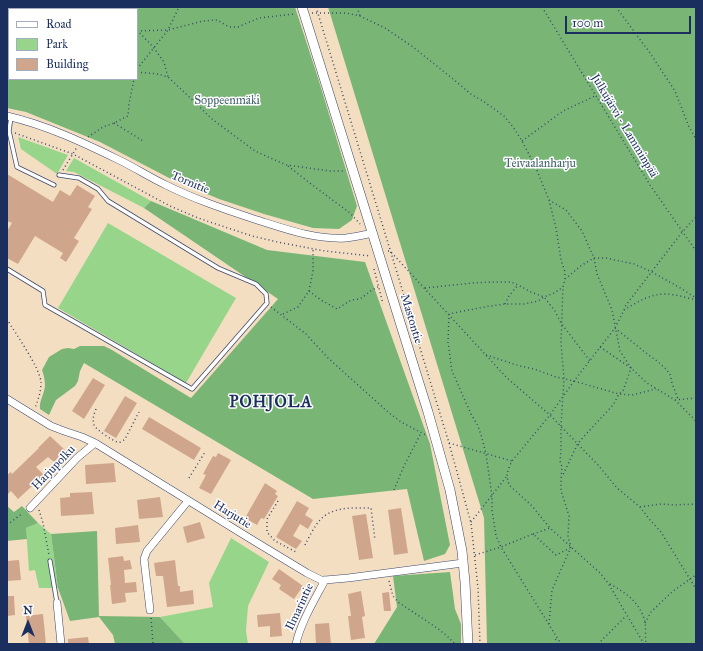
<!DOCTYPE html>
<meta charset="utf-8">
<style>
body{margin:0}
#map{position:relative;width:703px;height:651px;overflow:hidden;background:#f4dec2;font-family:"IM FELL Great Primer",serif}
canvas{display:block}
.frame{position:absolute;inset:0;border:8px solid #1b2f5e;pointer-events:none}
.legend{position:absolute;left:8px;top:8px;width:130px;height:72px;box-sizing:border-box;background:#fff;border:1px solid #a4acbf;margin:0;padding:5px 7px;list-style:none;font-size:12px;color:#1b2f5e}
.legend li{display:flex;align-items:center;gap:8px;height:20px}
.legend b{width:20px;border:1px solid #a4acbf}
.north{position:absolute;left:8px;top:603px;width:40px;height:40px;-webkit-text-stroke:3px #fff;paint-order:stroke;rotate:0deg;font-size:11px;font-weight:700;line-height:16px;text-align:center;color:#1b2f5e}
.north::after{content:'';display:block;margin:auto;width:14px;height:18px;background:#1b2f5e;clip-path:polygon(50% 0,100% 100%,50% 72%,0 100%)}
.scale{position:absolute;left:565px;top:16px;width:126px;height:18px;box-sizing:border-box;border:2px solid #1b2f5e;border-top:0;padding-left:5px;font-size:12px;line-height:14px;white-space:nowrap;color:#1b2f5e;-webkit-text-stroke:3px #fff;paint-order:stroke}
</style>
<div id="map">
<canvas width="703" height="651"></canvas>
<div class="frame"></div>
<ul class="legend">
<li><b style="height:5px;background:#fff"></b>Road</li>
<li><b style="height:11px;background:#97d58a"></b>Park</li>
<li><b style="height:11px;background:#cfa68b"></b>Building</li>
</ul>
<div class="north">N</div>
<div class="scale">100 m</div>
</div>
<script>
const g = document.querySelector('canvas').getContext('2d');
g.lineJoin = 'round';
function fill(path, color) { g.fillStyle = color; g.fill(path, 'evenodd'); }
function strokePath(path, color, width, dash) { g.strokeStyle = color; g.lineWidth = width; g.lineCap = dash ? 'butt' : 'round'; g.setLineDash(dash || []); g.stroke(path); }
function drawText(font, color, halo, rows, align = 'center') {
  g.font = font + ' "IM FELL Great Primer",serif'; g.lineWidth = 3; g.setLineDash([]); g.textBaseline = 'middle'; g.strokeStyle = halo; g.fillStyle = color; for (const [text, x, y, turn = 0] of rows) {
    g.save(); g.translate(x, y); g.rotate((+turn || 0) * Math.PI / 180); g.textAlign = isNaN(turn) ? turn : align; if (halo) g.strokeText(text, 0, 0); g.fillText(text, 0, 0); g.restore();
  }
}
fill(new Path2D(`
 M18 137 68 155 57 174 21 149Z
 M74 158 151 201 144 208 74 172 66 171Z
 M108 223 236 298 186 383 58 308Z
 M38 523 51 534 58 588H39L35 570 29 571 26 528Z
 M231 538 269 562 248 606 246 631 248 644H185L160 617 213 607 209 583Z`), '#97d58a');
fill(new Path2D(`
 M7 7H295L318 78 357 206 352 220 339 229 313 228 264 214 219 199 171 179 100 142 26 112 7 108ZM9 9H137V79H9Z
 M328 7H696V644H487L484 518Z
 M151 201 267 250 365 262 430 444 450 545 445 554 424 561 407 489 313 499 84 363 80 371 78 381 75 386 56 400 49 415 40 409C39 401 44 395 45 386 45 381 44 375 42 370L49 357 62 349 68 348 74 349 80 346H104L112 350 191 398 278 299 144 208Z
 M7 506 14 512 22 506 38 523 26 528 27 539 7 541Z
 M97 531 99 616 160 617 185 644H115L113 635 99 617 70 621 58 588 51 534Z
 M450 572 455 609 461 624V644H374L397 607 393 576Z`), '#79b676');
fill(new Path2D(`
 M7 174 53 202 60 190 70 196 77 185 95 196 88 207 92 209 74 238 79 241 66 262 60 258 63 253 35 236 18 264 7 258V231L12 223 7 221Z
 M93 378 105 385 84 419 72 411Z
 M125 396 137 403 116 438 104 431Z
 M149 417 201 448 194 460 142 429Z
 M50 436 65 450 54 462 48 457 36 467 44 475 18 499 11 491 7 495V475L11 472 12 474 39 448H38Z
 M218 453 231 460 211 494 199 488 206 475 203 474 209 463 213 456 216 457Z
 M114 463 116 482 86 484 85 465Z
 M265 483 277 491 275 494 278 496 264 519 261 518 257 525 245 518Z
 M92 492 94 514 61 516 60 498 70 497V493Z
 M160 497 163 517 139 519 137 500Z
 M297 501 309 508 305 515 313 520 308 529 300 524 293 536 302 541 296 549 276 537Z
 M401 508 408 553 394 555 388 510Z
 M366 514 373 558 359 560 352 516Z
 M200 522 205 538 187 543 183 527Z
 M138 525 140 542 116 544 115 528Z
 M123 556 124 561 130 560 132 569 124 570 125 583 136 582 137 592 125 593 126 602 112 604 110 585H111L108 558Z
 M19 560 21 580 7 581V561Z
 M175 560 178 586H180V592L193 590 194 604 167 607 163 576H156L154 563Z
 M279 569 303 586 294 599 279 589 281 585 272 579Z
 M361 591 365 616 362 617 365 638 351 640 348 616H351L348 594Z
 M389 592 391 611H384L382 593Z
 M7 596H14L15 615 7 616Z
 M280 613 282 636 270 637V626L258 627 257 615Z
 M43 614 46 644H29L26 616Z
 M329 623 331 644H316L315 624Z
 M88 637 89 644H68V639Z`), '#cfa68b');
const lane = new Path2D(`
 M11 117 9 131 17 167 54 185
 M7 269 43 291 45 305 75 322 192 389 267 303 266 294 256 284 218 268 108 201 98 189 79 178 59 175
 M50 561 57 603`);
const street = new Path2D(`
 M7 116C46 125 82 142 117 159 134 167 149 177 166 185 194 199 224 209 254 219 283 228 314 240 346 238 355 237 364 235 373 233
 M7 399 51 426 64 431 82 437 95 443 254 541 307 573 321 580H325L348 578 463 563
 M30 508 77 458 95 443
 M57 603 61 644
 M150 610 144 559 147 551 188 501
 M296 644C300 624 315 599 325 580`);
const secondary = new Path2D(`
 M302 7 428 412 450 490 462 551 465 582 468 644`);
strokePath(lane, '#3c496d', 5);
strokePath(street, '#3c496d', 8);
strokePath(secondary, '#3c496d', 10);
strokePath(new Path2D(`
 M20 7V9
 M77 7 81 9
 M124 7V9
 M316 7 449 443 471 523 478 588 480 644
 M357 7 360 16
 M542 7 650 185 696 251
 M616 7 650 53 675 91 689 127 696 139
 M312 13H346L360 16 385 28 413 47 453 79 472 95 483 101 504 116 513 127 522 141 536 168 549 200 556 228 561 260 565 272V279L563 287 554 293 544 297 538 301 524 304H505L484 307 449 314
 M137 30 154 48 164 62 168 77
 M137 31 168 30 203 21 217 20 229 27H238L259 18 294 14
 M7 47 9 49
 M137 69 168 30 179 7
 M137 72 158 74 168 77 184 92 212 119 255 151 277 161 287 165 330 171H344
 M114 123 143 141
 M15 133 73 154 170 206 198 218 252 236 282 243 325 251 371 256
 M88 137 103 127 114 123 128 116 129 104 134 79
 M522 141 563 111 595 96
 M288 166 315 187 350 213 360 224
 M63 170 77 147
 M549 200 566 210 582 231 594 258 597 274 612 310 620 351 631 368 623 391 619 394 613 405 578 443 562 477
 M388 251H390L507 378 550 415 598 465 617 488 640 507 650 520 661 532 696 589
 M374 269 383 304
 M565 279 582 265 594 258H606L634 264 652 272 682 289 696 298
 M425 288 473 283 491 282H511L518 285 531 292 544 297 555 311 561 323 590 361
 M309 291 321 300 337 309 351 300 360 299 372 290 378 287
 M505 304 509 296 518 285
 M271 307 306 334 327 357 388 412 401 422 426 435
 M624 310C634 304 645 297 656 295 668 292 684 297 696 300
 M283 314 298 307 309 291 313 271V249
 M449 314 448 342 452 371 471 414 478 426 482 438 486 454 492 496V510L496 536 501 547 561 644
 M7 319C15 333 41 369 41 383 41 392 38 400 35 408
 M615 328 646 353 657 361 665 368 670 374 672 383 678 399
 M600 347 631 368 647 383 675 400 696 421
 M486 355 520 366 534 369 556 377 574 381 619 394 632 395 656 389
 M675 400 696 398
 M96 409C94 414 92 419 94 425 95 429 112 440 117 442 120 443 123 441 125 439L139 412
 M449 443 512 461
 M189 478 205 452
 M394 490 403 468 421 433
 M278 501 267 519V532L275 541 298 553
 M640 507 661 504 676 505 696 504
 M39 510 43 523 49 555
 M471 522 507 476
 M7 525 23 513
 M533 534 550 528
 M305 545C309 537 314 527 320 520 333 506 353 508 371 508L375 540
 M475 555 501 547 533 534 556 555 570 548
 M389 581 393 596 398 602 437 628 447 636 455 644
 M610 584C626 593 640 602 645 622 646 629 645 637 646 644
 M151 618 153 644
 M645 623 651 612 673 591 696 575
 M549 624 552 590 571 547 568 537 569 516 565 503 561 491V479L562 467 560 461 561 450V426L564 379 561 343 563 287
 M555 644 556 637
 M598 644 626 616
 M644 644 608 583 600 573 550 528 532 506 509 485 507 476 508 470 512 461 550 415 574 381 615 328 624 310 626 305 683 231 696 217`), '#3c496d', 1.5, [1, 3]);
strokePath(lane, '#fff', 3.5);
strokePath(street, '#fff', 7);
strokePath(secondary, '#fff', 9);
drawText('12px', '#40616b', '#fff', [
 ["Soppeenmäki",227,101],
 ["Teivaalanharju",540,164]
]);
drawText('12px', '#1b2f5e', '#fff', [
 ["Julkujärvi - Lamminpää",624,126,59],
 ["Tornitie",190,183,23],
 ["Mastontie",411,319,73],
 ["Harjupolku",54,468,-46],
 ["Harjutie",232,515,32],
 ["Ilmarintie",300,607,-65]
]);
g.letterSpacing = '1px';
drawText('bold 16px', '#1b2f5e', '#fff', [
 ["POHJOLA",271,403]
]);
g.letterSpacing = '0px';
</script>
